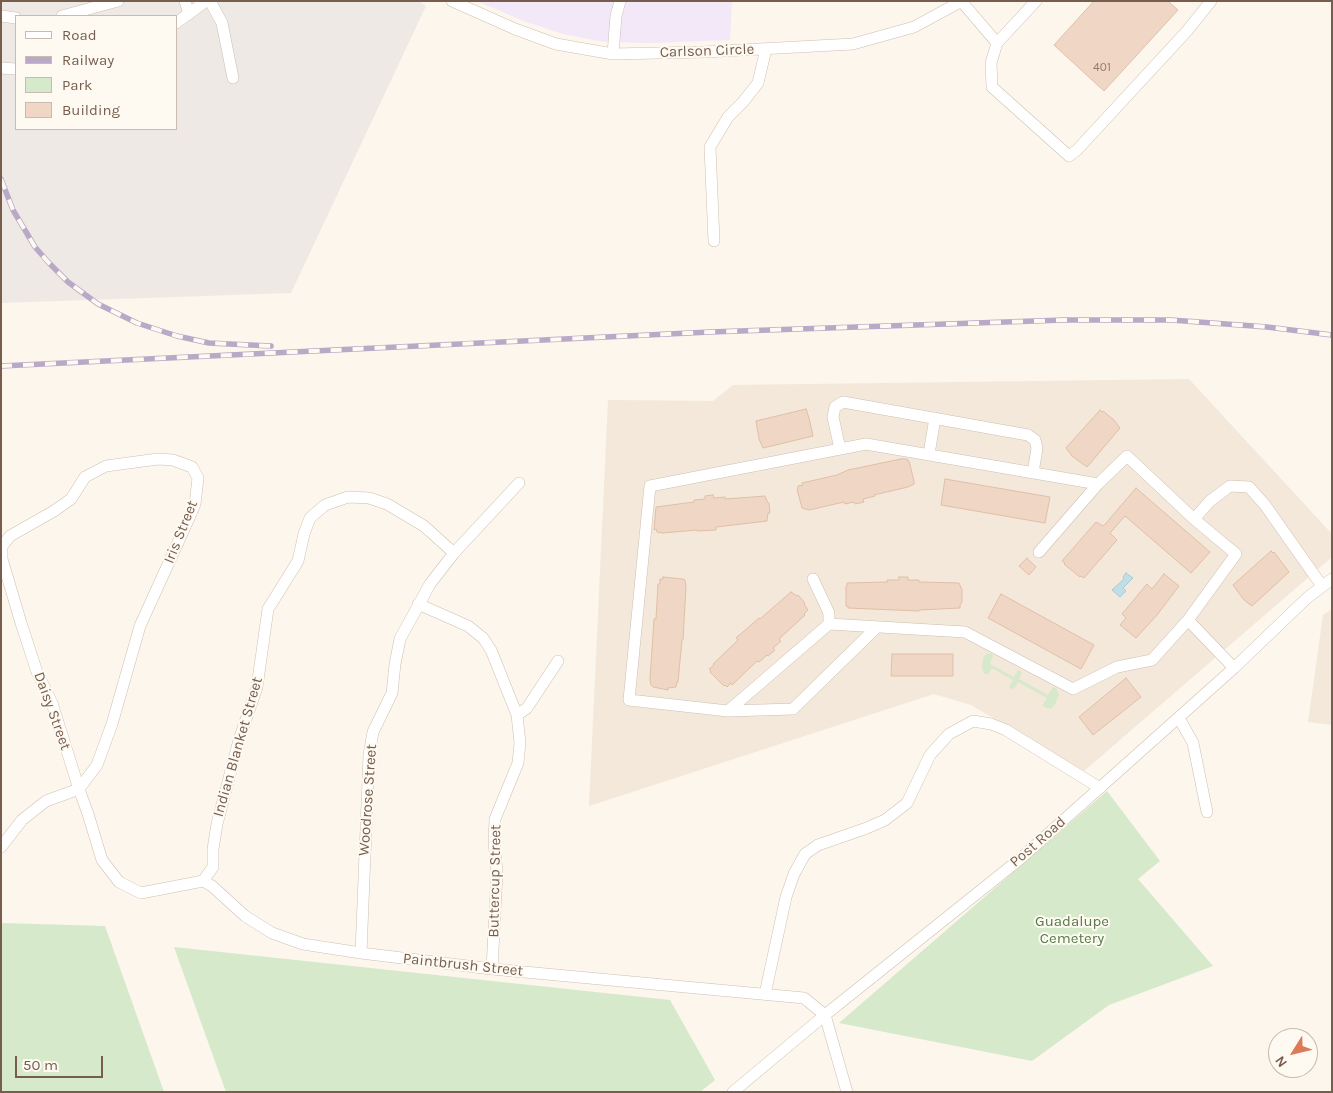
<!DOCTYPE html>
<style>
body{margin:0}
#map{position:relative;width:1333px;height:1093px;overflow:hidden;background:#fcf6ec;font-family:Karla,sans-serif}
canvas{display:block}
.frame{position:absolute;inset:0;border:2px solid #765e4f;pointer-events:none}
.legend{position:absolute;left:15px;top:15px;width:162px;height:115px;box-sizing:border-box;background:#fefaf2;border:1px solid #c8bcb1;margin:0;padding:6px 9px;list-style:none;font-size:15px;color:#765e4f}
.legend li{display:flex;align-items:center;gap:10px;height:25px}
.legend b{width:25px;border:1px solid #c8bcb1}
.north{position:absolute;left:1268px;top:1028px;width:50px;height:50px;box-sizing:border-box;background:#fefaf2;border:1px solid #c8bcb1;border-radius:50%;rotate:234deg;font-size:14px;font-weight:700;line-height:20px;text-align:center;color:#765e4f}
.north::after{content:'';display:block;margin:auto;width:18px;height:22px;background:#dd7b59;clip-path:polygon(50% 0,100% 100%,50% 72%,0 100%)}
.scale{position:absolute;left:15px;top:1056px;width:88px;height:22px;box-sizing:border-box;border:2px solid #765e4f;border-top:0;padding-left:6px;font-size:15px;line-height:18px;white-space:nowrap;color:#765e4f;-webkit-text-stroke:4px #fefaf2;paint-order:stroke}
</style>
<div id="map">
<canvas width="1333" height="1093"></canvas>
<div class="frame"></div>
<ul class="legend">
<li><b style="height:6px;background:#fff"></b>Road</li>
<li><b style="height:6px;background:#baa9c6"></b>Railway</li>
<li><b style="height:14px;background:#d6e9ca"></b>Park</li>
<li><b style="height:14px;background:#f0d7c5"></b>Building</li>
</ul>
<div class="north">N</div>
<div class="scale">50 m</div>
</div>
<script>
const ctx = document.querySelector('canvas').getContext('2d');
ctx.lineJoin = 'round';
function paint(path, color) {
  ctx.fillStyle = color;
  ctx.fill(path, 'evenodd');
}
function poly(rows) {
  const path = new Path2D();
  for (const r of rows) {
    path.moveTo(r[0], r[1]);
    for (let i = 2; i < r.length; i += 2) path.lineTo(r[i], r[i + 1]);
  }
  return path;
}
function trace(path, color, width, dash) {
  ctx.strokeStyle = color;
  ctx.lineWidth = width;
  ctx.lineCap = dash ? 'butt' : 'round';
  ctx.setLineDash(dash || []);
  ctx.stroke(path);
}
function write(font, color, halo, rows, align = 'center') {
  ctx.font = font + ' Karla,sans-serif';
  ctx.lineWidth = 4;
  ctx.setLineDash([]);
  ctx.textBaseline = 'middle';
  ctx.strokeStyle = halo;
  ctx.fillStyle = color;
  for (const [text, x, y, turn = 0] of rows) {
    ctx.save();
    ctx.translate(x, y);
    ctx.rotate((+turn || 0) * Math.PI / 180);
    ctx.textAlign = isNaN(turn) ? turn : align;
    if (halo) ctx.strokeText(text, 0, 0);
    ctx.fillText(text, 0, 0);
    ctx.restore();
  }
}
paint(poly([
 [1189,379,1332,534,1332,557,1084,771,971,705,934,694,589,806,608,400,713,401,733,385],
 [1332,609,1332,725,1308,722,1323,615]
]), '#f3e8da');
paint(poly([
 [1,1,419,1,426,6,291,293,1,303],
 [16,16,176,16,176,129,16,129]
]), '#eee9e4');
paint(poly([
 [477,1,732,1,730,40,650,43,605,42,563,34,521,20]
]), '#f3e8f8');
paint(poly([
 [991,653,993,656,990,664,1014,677,1018,670,1022,672,1019,679,1048,695,1053,687,1056,688,1059,695,1054,706,1050,709,1044,707,1043,705,1047,698,1018,682,1013,690,1009,687,1013,680,992,668,988,674,984,674,982,667,983,659,985,655],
 [1107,791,1160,861,1138,879,1213,966,1109,1005,1032,1061,839,1023],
 [1,923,105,926,164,1092,1,1092],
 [174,947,670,1000,715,1080,700,1092,226,1092]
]), '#d6e9ca');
const water = poly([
 [1126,573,1133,578,1123,588,1126,591,1120,597,1112,590,1124,579,1123,577,1126,573]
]);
paint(water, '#c0dee5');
trace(water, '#a7cdd6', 1);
const building = poly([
 [1094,1,1168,1,1178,10,1104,91,1054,45,1094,1],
 [806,409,809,418,813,436,763,448,759,439,756,421,806,409],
 [1100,410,1102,412,1103,411,1114,420,1120,428,1087,467,1072,456,1066,448,1100,410],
 [901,459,907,459,908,461,909,461,914,481,914,484,908,487,874,495,875,496,863,499,864,502,855,504,854,502,845,504,844,502,809,510,802,508,797,489,798,489,798,486,803,485,802,483,837,475,848,470,901,459],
 [945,479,1050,497,1045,523,941,505,945,479],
 [1136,488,1210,552,1191,573,1125,516,1110,533,1117,540,1084,578,1081,576,1080,577,1064,564,1065,563,1062,561,1096,522,1103,526,1107,522,1136,488],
 [713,495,714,498,725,497,725,499,765,496,768,503,769,503,770,513,768,513,767,521,716,527,716,530,697,531,697,530,662,533,657,532,656,529,654,530,656,507,694,502,694,500,705,499,705,496,713,495],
 [1271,551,1273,553,1274,552,1289,572,1252,606,1244,600,1233,585,1271,551],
 [1027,558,1036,567,1029,575,1019,566,1027,558],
 [1164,574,1179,586,1157,615,1136,638,1120,625,1126,618,1122,614,1147,584,1152,589,1164,574],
 [663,577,683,579,685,580,686,586,683,640,682,640,678,682,677,682,676,687,668,688,668,690,653,687,651,685,650,680,654,619,656,619,658,584,660,584,660,579,663,579,663,577],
 [899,577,908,577,908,580,919,580,919,582,959,583,962,590,962,602,960,605,960,608,919,610,919,611,848,608,848,606,846,606,846,586,847,586,847,583,888,582,887,580,899,580,899,577],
 [791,592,797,596,798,595,805,603,804,604,808,610,804,614,805,615,779,639,781,641,773,648,775,650,768,656,767,655,759,662,757,661,732,685,731,683,727,687,725,685,724,686,710,672,711,671,709,669,714,665,713,664,734,644,738,640,736,638,751,625,759,618,760,619,791,592],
 [1001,594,1094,645,1081,669,988,618,1001,594],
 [892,654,953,654,953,676,891,676,892,654],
 [1126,678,1141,697,1093,735,1079,717,1126,678]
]);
paint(building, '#f0d7c5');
trace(building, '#e1bfa6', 1);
const minor = poly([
 [185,1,189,14],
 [210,1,222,23,233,78],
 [452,1,515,29,556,44,613,54,704,52,853,44,914,27,962,1],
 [962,2,997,43,1036,1],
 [1,16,16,18],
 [62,16,118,1],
 [176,23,206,1],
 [997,43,991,63,992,87,1069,156,1077,150,1187,31,1211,1],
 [613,54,616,16,620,1],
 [1,68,16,69],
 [714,241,710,147,728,117,743,102,758,83,766,49],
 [840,449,833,417,835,407,843,402,1028,435,1035,440,1037,448,1033,473],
 [929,454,935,418],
 [1194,519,1210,501,1230,486,1249,487,1265,505,1322,586],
 [1039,552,1098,484],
 [813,579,829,613,829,624],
 [418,604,468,626,483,638,491,650,517,715,520,743,518,763,495,819,494,842,497,872,492,969],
 [1188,620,1152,660,1117,667,1073,689,965,632,829,624,728,711,629,700,650,486,866,444,1098,484,1127,456,1194,519,1236,554,1188,620,1234,668],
 [728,711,793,709,877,627],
 [517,715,527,708,558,661],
 [1179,718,1193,743,1207,812],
 [1,847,22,820,46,801,79,789,97,765,112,724,140,626,190,516,195,504,198,478,192,467,173,460,158,459,106,466,85,477,71,499,54,511,10,536,2,546,2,559,21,623,37,672,52,703,79,789,88,814,102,860,119,882,141,893,203,881,212,886,245,916,272,933,303,944,361,953,492,969,804,998,825,1015,847,1092],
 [203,881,213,867,213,849,217,824,239,740,257,687,268,609,298,561,304,534,310,518,325,505,348,497,369,498,387,504,424,526,454,553],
 [361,953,369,755,373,732,392,693,395,664,400,639,430,584,454,553,519,483],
 [765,994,786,897,794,874,805,854,818,845,867,828,885,820,907,803,930,755,949,734,973,721,991,724,1006,730,1100,788],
 [733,1092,825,1015,1020,859,1234,668,1307,598,1332,579]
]);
trace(minor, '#cebfb1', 12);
trace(minor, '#fff', 11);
const rail = poly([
 [1,179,13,210,35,247,49,263,68,282,98,304,137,323,177,336,209,343,271,346],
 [1,366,710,332,1064,320,1171,320,1267,327,1332,335]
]);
trace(rail, '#baa9c6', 5.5);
trace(rail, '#fefaf2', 4, [11]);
write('12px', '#947c6c', null, [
 ["401",1102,68]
]);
write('15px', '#765e4f', '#fefaf2', [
 ["Carlson Circle",707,51,-2],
 ["Iris Street",181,532,-68],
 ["Daisy Street",52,711,70],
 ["Indian Blanket Street",238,747,-74],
 ["Woodrose Street",368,800,-86],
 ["Post Road",1038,842,-41],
 ["Buttercup Street",495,881,-89],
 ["Paintbrush Street",463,965,6]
]);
write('15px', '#547b48', '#fefaf2', [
 ["Guadalupe",1072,922],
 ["Cemetery",1072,939]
]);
</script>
